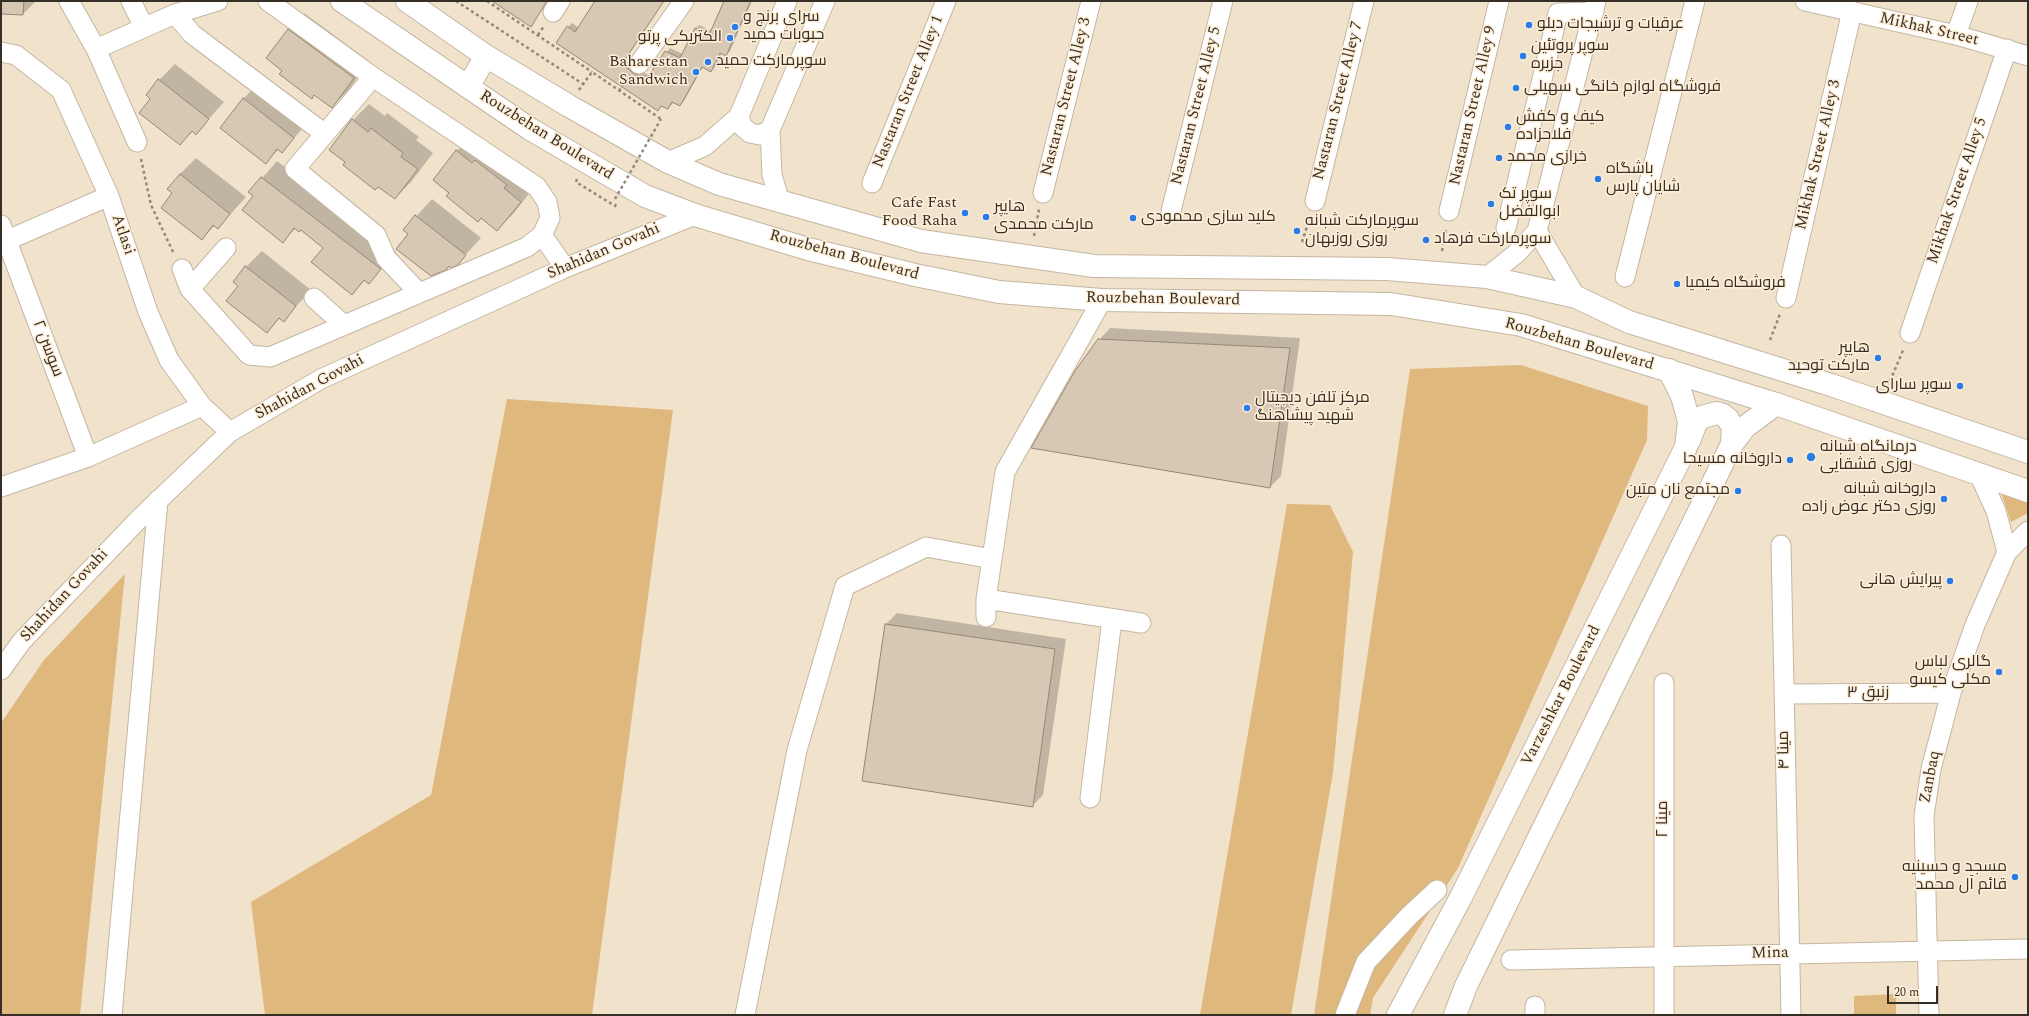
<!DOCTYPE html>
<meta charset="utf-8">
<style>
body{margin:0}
#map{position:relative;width:2029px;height:1016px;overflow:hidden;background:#f1e2cc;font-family:Spectral,serif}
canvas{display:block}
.frame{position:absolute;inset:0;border:2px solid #352f26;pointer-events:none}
.scale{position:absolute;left:1887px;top:986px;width:51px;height:18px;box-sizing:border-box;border:2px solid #352f26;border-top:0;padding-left:5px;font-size:12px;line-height:14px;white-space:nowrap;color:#352f26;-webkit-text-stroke:3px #ffefd9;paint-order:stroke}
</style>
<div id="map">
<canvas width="2029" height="1016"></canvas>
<div class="frame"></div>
<div class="scale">20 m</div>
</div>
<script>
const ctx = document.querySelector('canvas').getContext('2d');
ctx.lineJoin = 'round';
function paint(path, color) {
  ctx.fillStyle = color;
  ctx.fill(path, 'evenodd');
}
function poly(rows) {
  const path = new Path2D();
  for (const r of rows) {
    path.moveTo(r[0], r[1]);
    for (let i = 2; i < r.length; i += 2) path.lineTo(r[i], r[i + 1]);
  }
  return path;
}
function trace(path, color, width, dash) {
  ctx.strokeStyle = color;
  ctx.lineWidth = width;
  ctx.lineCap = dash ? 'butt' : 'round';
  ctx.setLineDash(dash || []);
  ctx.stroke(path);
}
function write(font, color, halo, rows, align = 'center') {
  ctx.font = font + ' Spectral,Cairo,serif';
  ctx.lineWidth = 3;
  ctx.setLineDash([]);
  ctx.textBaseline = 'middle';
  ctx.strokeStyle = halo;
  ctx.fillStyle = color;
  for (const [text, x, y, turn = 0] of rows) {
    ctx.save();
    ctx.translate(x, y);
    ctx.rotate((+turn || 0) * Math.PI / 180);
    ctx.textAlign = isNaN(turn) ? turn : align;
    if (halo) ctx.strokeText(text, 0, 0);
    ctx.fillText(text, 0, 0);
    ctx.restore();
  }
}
paint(poly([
 [1521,365,1648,406,1647,440,1458,868,1373,998,1370,1015,1314,1015,1410,369],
 [507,399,673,410,592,1015,265,1015,251,902,431,795],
 [2000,489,2028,497,2028,513,2011,522],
 [1287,504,1330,505,1353,552,1333,773,1291,1015,1200,1015],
 [125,574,80,1015,1,1015,1,723,44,660],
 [1896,994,1896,1015,1854,1015,1854,996]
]), '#dfb87e');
paint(poly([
 [1,1,36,1,23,14,1,13],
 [596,1,664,1,625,60,637,69,650,76,670,48,683,54,695,29,699,25,712,31,726,1,752,1,730,51,726,55,722,53,715,67,711,71,703,67,684,101,680,105,674,102,668,108,568,27,572,23,579,28],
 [304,13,369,61,348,91,331,107,315,94,312,97,283,70,288,29],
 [175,64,224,102,196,133,193,131,180,144,152,98,159,80],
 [260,82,309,121,282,152,279,149,266,162,221,128,244,98],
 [369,104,385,116,387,113,419,137,416,140,433,153,411,182,395,198,347,162,353,120],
 [473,135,488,147,491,144,522,169,536,185,513,214,497,230,450,193,457,151],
 [196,158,246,197,218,228,215,225,202,239,173,193,180,174],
 [277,161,396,252,369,283,365,280,352,294,324,248,301,228,296,228,283,241,255,196,250,192],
 [432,199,481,238,457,264,404,230],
 [262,251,311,290,283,321,280,318,267,331,239,286,246,267],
 [1110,328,1300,338,1281,476,1270,487,1099,340],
 [897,613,1066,639,1043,795,1032,806,886,624]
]), '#0003');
const building = poly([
 [1,1,24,1,23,15,1,14,1,1],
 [492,1,547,1,531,27,492,1],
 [595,1,664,1,622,64,633,73,646,80,665,51,680,58,695,28,709,35,724,1,751,1,726,56,720,53,711,72,702,67,680,106,672,102,668,109,661,106,658,111,556,43,567,26,575,32,595,1],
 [288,29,354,78,332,108,314,95,312,99,279,74,282,71,266,58,288,29],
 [158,79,209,119,196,135,192,131,180,145,139,113,150,99,146,95,158,79],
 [243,98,294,138,282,153,277,149,266,164,220,128,243,98],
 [352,119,368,132,371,128,403,153,401,157,418,169,395,199,378,187,375,190,343,165,345,162,329,150,352,119],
 [456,150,472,163,475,160,507,185,504,188,521,202,497,231,481,218,478,222,446,196,449,193,433,180,456,150],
 [180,174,230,214,218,229,213,225,202,240,161,208,172,193,167,189,180,174],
 [261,177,381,269,369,284,364,280,352,295,311,262,323,248,301,230,299,232,294,228,283,243,242,210,253,196,248,192,261,177],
 [415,215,466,255,458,265,451,268,449,266,446,270,431,276,396,249,408,234,403,230,415,215],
 [245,266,296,306,284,322,279,318,267,333,226,301,238,286,233,282,245,266],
 [1098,339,1290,348,1270,488,1031,448,1075,371,1098,339],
 [885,624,1055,649,1033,807,862,781,885,624]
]);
paint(building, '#d6c8b2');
trace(building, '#958773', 1);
const minor = poly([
 [69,1,96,49,175,14,218,1],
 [131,1,144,27],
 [1805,1,1956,35,2028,56],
 [553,12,560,1],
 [175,14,192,34,325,134],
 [1956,35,1968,1],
 [96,49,137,142],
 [1,52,16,55,61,90,109,196,148,312,169,360,202,406,230,432],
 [639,64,684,1],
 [373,77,295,169,376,235,386,258,419,293],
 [739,116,742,126,750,133,760,135,770,130],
 [668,162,705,146,739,116,787,1],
 [872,183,946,1],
 [1043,193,1091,1],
 [1315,201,1364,1],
 [780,202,772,175,770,130,825,1],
 [1171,211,1223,1],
 [1449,211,1499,1],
 [1,225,88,457],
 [1506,228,1558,13,1594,12],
 [1537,231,1576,297],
 [542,235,565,268],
 [1,243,109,196],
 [182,269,190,289,249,355,270,357,527,247,542,235,550,218,547,202,537,187,373,77,268,1],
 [1487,277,1517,253,1537,231,1596,1],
 [1625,277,1695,1],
 [190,289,226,248],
 [314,298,344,325],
 [1786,298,1852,11],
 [1910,333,2007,49],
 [1979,474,1996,511,2007,552],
 [1,487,88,457,202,406],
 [1781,545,1791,1015],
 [986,599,1141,623],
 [986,617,986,599,1005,472,1102,300],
 [1,670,22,641,141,517,230,432,321,379,565,268,695,215],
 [1664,683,1664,1015],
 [1784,694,1951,693],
 [1090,798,1112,619],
 [1511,960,2028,949],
 [112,1015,158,500],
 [745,1015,797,750,845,586,926,547,992,559],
 [1345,1015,1366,962,1409,916,1437,890],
 [1535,1015,1535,1006],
 [1929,1015,1924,816,1931,769,1951,693,1975,625,2007,552,2028,531]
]);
const major = poly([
 [342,1,530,129,645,196,695,215,808,249,915,275,999,292,1102,300,1391,304,1521,325,1776,404,2028,491],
 [407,1,486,56,569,106,668,162,719,184,921,241,1094,266,1387,269,1487,277,1576,297,1629,322,1831,385,2028,452],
 [468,87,486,56],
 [1689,441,1696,423,1702,417,1717,413,1723,415,1728,419,1733,428,1732,444],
 [1398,1015,1461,897,1686,447,1689,422,1682,396,1669,370],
 [1455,1015,1466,986,1732,444,1745,427,1776,404]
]);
trace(minor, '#c5b6a1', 21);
trace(major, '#c5b6a1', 24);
trace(poly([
 [456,1,583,84],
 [487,1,592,72],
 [538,35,544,26],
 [579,90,592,72,661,119],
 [619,91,628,77],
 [141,159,151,205,174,254],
 [577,179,576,182,615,206,618,202],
 [1034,236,1039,209],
 [1302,242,1310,217],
 [1442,251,1446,228],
 [1770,340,1780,314],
 [1890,381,1904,348]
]), '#938879', 2.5, [3, 3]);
trace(minor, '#fff', 19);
trace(major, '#fff', 22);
trace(poly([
 [615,199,661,119]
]), '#938879', 2.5, [3, 3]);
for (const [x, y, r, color] of [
 [1529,25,4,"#297ce7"],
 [735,27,4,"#297ce7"],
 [730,38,4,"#297ce7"],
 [1523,56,4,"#297ce7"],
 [708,62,4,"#297ce7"],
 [696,72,4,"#297ce7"],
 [1516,88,4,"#297ce7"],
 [1508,127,4,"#297ce7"],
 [1499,158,4,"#297ce7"],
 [1598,179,4,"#297ce7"],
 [1491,204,4,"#297ce7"],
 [965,213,4,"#297ce7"],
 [986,217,4,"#297ce7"],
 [1133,218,4,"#297ce7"],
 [1297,231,4,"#297ce7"],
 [1426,240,4,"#297ce7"],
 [1677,284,4,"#297ce7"],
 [1878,358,4,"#297ce7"],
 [1960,386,4,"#297ce7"],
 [1247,408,4,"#297ce7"],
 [1811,457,5,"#297ce7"],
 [1790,460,4,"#297ce7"],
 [1738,491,4,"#297ce7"],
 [1944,499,4,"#297ce7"],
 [1950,581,4,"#297ce7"],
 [1999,672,4,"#297ce7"],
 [2015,877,4,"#297ce7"]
]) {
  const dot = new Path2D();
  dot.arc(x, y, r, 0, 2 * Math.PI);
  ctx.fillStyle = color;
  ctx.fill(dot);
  trace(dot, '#ffefd9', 1.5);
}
write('16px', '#352f26', '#ffefd9', [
 ["سرای برنج و",743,18],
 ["حبوبات حمید",743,36],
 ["عرقیات و ترشیجات دیلو",1537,25],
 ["الکتریکی پرتو",722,38,"right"],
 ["سوپر پروتئین",1531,47],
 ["جزیره",1531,65],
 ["سوپرمارکت حمید",716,62],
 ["Baharestan",688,63,"right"],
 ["Sandwich",688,81,"right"],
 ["فروشگاه لوازم خانگی سهیلی",1524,88],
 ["کیف و کفش",1516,118],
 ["فلاحزاده",1516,136],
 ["خرازی محمد",1507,158],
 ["باشگاه",1606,170],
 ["شایان پارس",1606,188],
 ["سوپر تک",1499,195],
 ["ابوالفضل",1499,213],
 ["Cafe Fast",957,204,"right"],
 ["Food Raha",957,222,"right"],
 ["هایپر",994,208],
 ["مارکت محمدی",994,226],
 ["کلید سازی محمودی",1141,218],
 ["سوپرمارکت شبانه",1305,222],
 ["روزی روزبهان",1305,240],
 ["سوپرمارکت فرهاد",1434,240],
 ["فروشگاه کیمیا",1685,284],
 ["هایپر",1870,349,"right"],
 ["مارکت توحید",1870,367,"right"],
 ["سوپر سارای",1952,386,"right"],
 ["مرکز تلفن دیجیتال",1255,399],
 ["شهید پیشاهنگ",1255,417],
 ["درمانگاه شبانه",1820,448],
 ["روزی قشقایی",1820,466],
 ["داروخانه مسیحا",1782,460,"right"],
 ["داروخانه شبانه",1936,490,"right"],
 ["روزی دکتر عوض زاده",1936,508,"right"],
 ["مجتمع نان متین",1730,491,"right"],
 ["پیرایش هانی",1942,581,"right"],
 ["گالری لباس",1991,663,"right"],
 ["مکلی کیسو",1991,681,"right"],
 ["مسجد و حسینیه",2007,868,"right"],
 ["قائم آل محمد",2007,886,"right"]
], 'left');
write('16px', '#352f26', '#ffefd9', [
 ["Mikhak Street",1929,30,13],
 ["Nastaran Street Alley 1",909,92,-68],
 ["Nastaran Street Alley 3",1067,97,-76],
 ["Nastaran Street Alley 7",1339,101,-76],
 ["Nastaran Street Alley 5",1197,106,-76],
 ["Nastaran Street Alley 9",1474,106,-77],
 ["Rouzbehan Boulevard",546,136,32],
 ["Mikhak Street Alley 3",1819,155,-77],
 ["Mikhak Street Alley 5",1958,191,-71],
 ["Atlasi",122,235,71],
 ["Shahidan Govahi",604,252,-23],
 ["Rouzbehan Boulevard",844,256,15],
 ["Rouzbehan Boulevard",1163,300,1],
 ["Rouzbehan Boulevard",1579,345,16],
 ["سوسن ۲",47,349,69],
 ["Shahidan Govahi",310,388,-28],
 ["Shahidan Govahi",65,596,-47],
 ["زنبق ۳",1868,694],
 ["Varzeshkar Boulevard",1562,696,-63],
 ["مینا ۴",1785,750,-91],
 ["Zanbaq",1931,777,-79],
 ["مینا ۲",1664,819,-90],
 ["Mina",1770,954,-1]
]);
</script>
